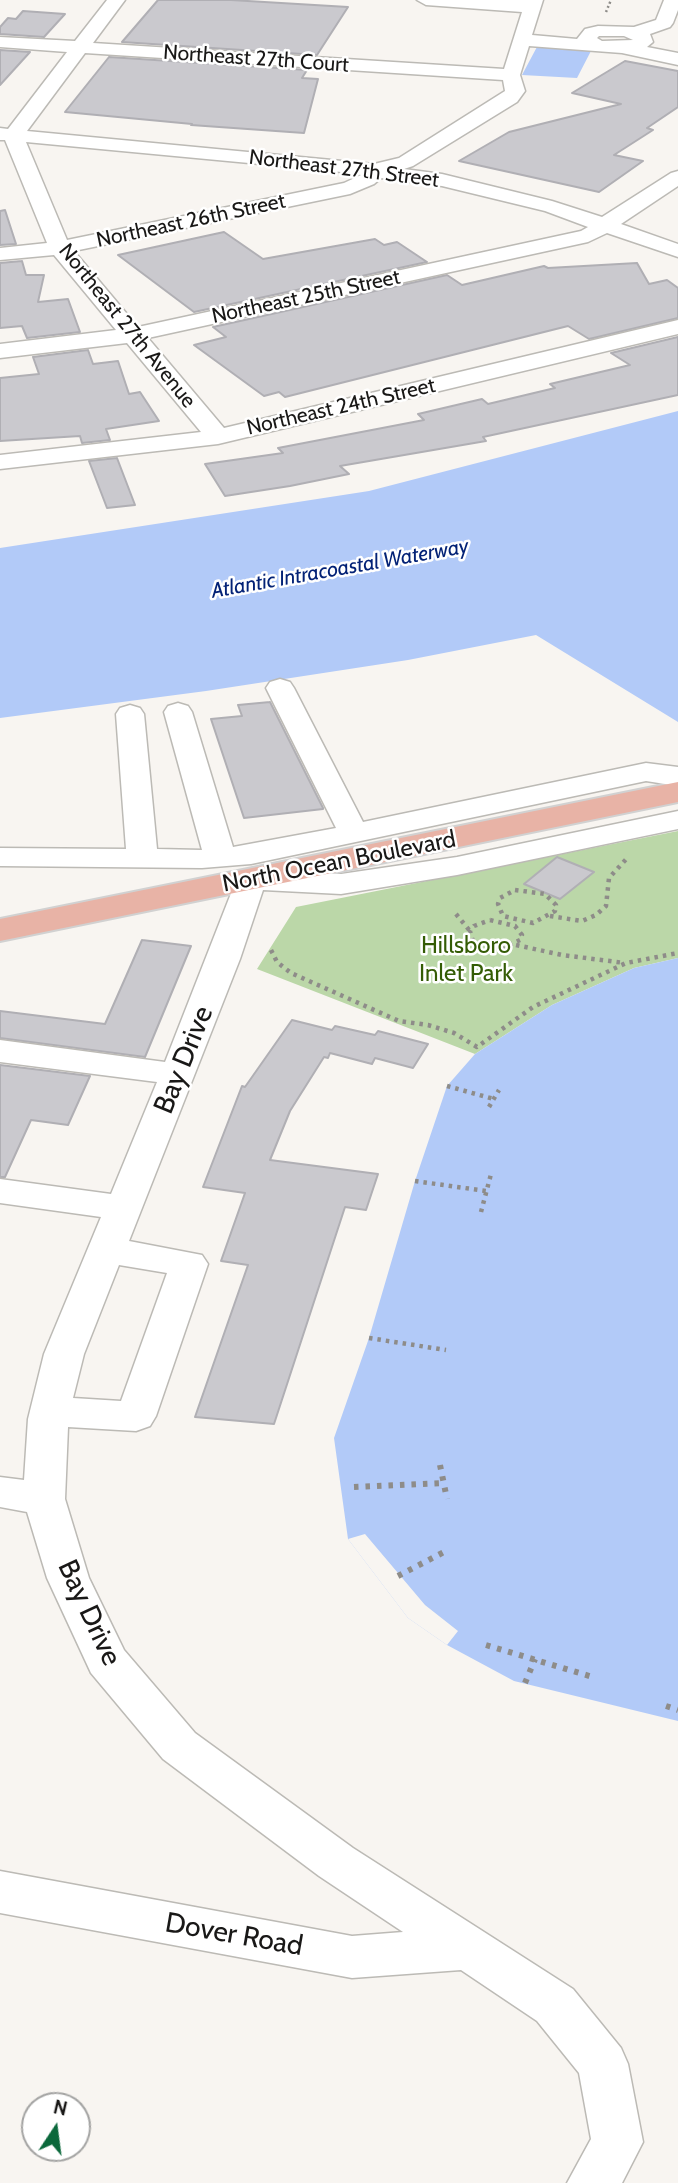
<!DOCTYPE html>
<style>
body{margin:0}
#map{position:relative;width:678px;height:2183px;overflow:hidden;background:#f8f5f1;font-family:Cabin,sans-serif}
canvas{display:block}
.north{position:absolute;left:21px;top:2092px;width:70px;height:70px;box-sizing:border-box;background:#fff;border:2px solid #a3a3a2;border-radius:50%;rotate:13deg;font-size:19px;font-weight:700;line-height:28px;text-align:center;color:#191817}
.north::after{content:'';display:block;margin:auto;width:24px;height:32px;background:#0b683b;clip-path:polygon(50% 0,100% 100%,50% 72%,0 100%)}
</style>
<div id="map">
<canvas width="678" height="2183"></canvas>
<div class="north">N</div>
</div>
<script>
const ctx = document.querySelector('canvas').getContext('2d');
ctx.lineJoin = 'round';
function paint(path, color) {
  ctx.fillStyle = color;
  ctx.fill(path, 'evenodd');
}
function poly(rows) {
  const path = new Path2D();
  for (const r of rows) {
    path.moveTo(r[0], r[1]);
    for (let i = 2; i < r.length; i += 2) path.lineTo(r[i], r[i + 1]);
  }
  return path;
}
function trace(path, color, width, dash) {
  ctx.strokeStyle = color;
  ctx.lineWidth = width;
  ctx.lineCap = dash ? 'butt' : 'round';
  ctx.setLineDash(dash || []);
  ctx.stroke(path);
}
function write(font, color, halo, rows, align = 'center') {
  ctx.font = font + ' Cabin,sans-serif';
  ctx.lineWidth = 5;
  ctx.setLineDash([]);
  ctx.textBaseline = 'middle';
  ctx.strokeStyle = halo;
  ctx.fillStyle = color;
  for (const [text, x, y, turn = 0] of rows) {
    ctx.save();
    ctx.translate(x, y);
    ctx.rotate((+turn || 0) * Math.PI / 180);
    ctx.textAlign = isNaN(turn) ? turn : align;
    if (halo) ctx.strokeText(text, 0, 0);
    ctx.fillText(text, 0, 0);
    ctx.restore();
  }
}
paint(poly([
 [678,831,678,958,634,968,552,1005,475,1054,257,969,296,907]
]), '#bbd7a8');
paint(poly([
 [538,45,592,49,577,78,522,75],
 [678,411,678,722,536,635,408,660,206,691,0,718,0,548,369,491],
 [678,958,678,1721,514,1681,447,1645,408,1618,348,1539,334,1438,369,1338,415,1181,447,1086,475,1054,552,1005,634,968]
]), '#b2caf8');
paint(poly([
 [365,1534,425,1605,458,1631,447,1645,408,1618,348,1539]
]), '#f8f5f1');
const building = poly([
 [158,0,231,0,348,7,317,55,122,42,158,0],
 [23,11,65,14,44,37,0,34,0,27,8,18,16,19,23,11],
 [0,50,30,52,0,85,0,50],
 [109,57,307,70,302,78,318,79,304,133,191,125,192,124,65,112,109,57],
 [625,61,678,71,678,107,647,128,653,130,614,155,643,161,599,192,459,161,509,132,621,104,572,93,625,61],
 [5,210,16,244,0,245,0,211,5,210],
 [224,232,263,259,375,239,384,245,397,242,427,262,194,312,118,255,224,232],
 [22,261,26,275,44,275,38,302,68,299,80,332,27,338,22,326,0,328,0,263,22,261],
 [637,263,649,284,667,280,678,288,678,318,589,339,568,326,285,397,279,392,264,396,194,345,226,337,213,327,447,275,462,285,544,266,548,268,637,263],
 [678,337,678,395,483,437,486,441,340,466,349,474,290,486,225,496,205,464,283,453,278,448,424,420,418,414,482,399,488,404,555,388,550,384,630,365,611,353,678,337],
 [88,350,93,364,118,361,129,394,140,392,159,421,106,429,110,440,82,443,80,436,0,441,0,378,39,374,33,357,88,350],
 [117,458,135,505,107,508,89,461,117,458],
 [270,702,323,808,323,809,244,818,211,719,242,716,238,705,270,702],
 [557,857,594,872,560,899,524,884,557,857],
 [142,940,191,946,145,1057,0,1038,0,1011,105,1024,142,940],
 [292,1020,332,1030,335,1026,375,1035,378,1031,428,1044,413,1068,375,1058,372,1064,330,1053,328,1058,324,1057,290,1111,270,1160,378,1174,366,1210,345,1207,274,1424,195,1417,248,1265,221,1261,245,1193,203,1187,242,1086,245,1087,292,1020],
 [0,1065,90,1076,68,1125,31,1120,5,1177,0,1177,0,1065]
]);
paint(building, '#cac9ce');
trace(building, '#b0afb4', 2);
const minor = poly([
 [107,0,125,0,93,43,504,69,522,12,426,5,417,0,543,0,532,35,577,39,585,29,598,26,634,27,656,20,664,0,678,0,678,10,673,23,670,27,650,34,653,42,647,47,678,53,678,65,622,53,529,46,520,75,525,91,517,102,413,166,404,169,442,174,552,201,602,217,671,173,678,171,678,186,621,224,678,244,678,257,607,233,588,242,148,338,224,428,678,320,678,334,218,444,0,469,0,455,201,432,127,343,0,358,0,344,116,330,54,255,0,260,0,248,47,243,5,140,0,140,0,128,8,129,67,52,0,47,0,37,75,41,107,0],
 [599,36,624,36,633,40,602,41,597,38,599,36],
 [85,53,503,80,505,91,399,158,374,164,27,131,85,53],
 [26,142,334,171,361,175,344,183,67,240,26,142],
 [381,178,442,186,545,211,588,227,581,231,138,327,74,251,350,194,374,184,381,178],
 [280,679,290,682,294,688,363,822,646,763,678,767,678,786,646,781,251,864,202,868,0,866,0,848,126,849,116,714,120,708,130,705,140,708,144,714,157,849,202,850,164,712,168,706,178,703,188,706,192,712,233,847,336,828,266,688,270,682,280,679],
 [678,811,678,829,457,875,341,894,263,890,240,959,129,1241,202,1255,208,1264,156,1416,150,1426,136,1431,68,1427,65,1499,89,1578,124,1650,195,1733,353,1848,573,1989,621,2048,628,2064,643,2142,622,2183,567,2183,591,2139,579,2073,537,2021,461,1970,352,1978,0,1913,0,1871,352,1936,403,1932,319,1876,163,1759,91,1673,47,1578,27,1512,0,1507,0,1477,24,1480,28,1419,44,1354,101,1217,0,1203,0,1179,111,1194,157,1082,0,1062,0,1040,165,1062,239,873,250,871,341,874,457,857,678,811],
 [119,1265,167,1273,121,1401,73,1398,84,1354,119,1265]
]);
const major = poly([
 [678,782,678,802,0,941,0,919,678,782]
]);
trace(minor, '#bcbab5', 3);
trace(major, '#d1d1d1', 4);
trace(poly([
 [606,12,611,0]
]), '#8e8c89', 2.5, [2, 2.5]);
trace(poly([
 [515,890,545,894,556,905,555,911,533,923,503,916,498,904,500,898,515,890],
 [456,914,470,931],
 [550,916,582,921,596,915,606,906,609,878,629,856],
 [490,920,515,926,522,935,520,940,499,950,473,942,470,931,474,926,490,920],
 [516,945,562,955,625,963],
 [271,950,277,962,291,973,399,1021,428,1025,454,1033,477,1047,533,1007,626,963,678,953],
 [447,1086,494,1099],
 [489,1107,499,1090],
 [415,1181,486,1191],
 [481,1212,491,1174],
 [369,1338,446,1350]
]), '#8e8c89', 4.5, [3.5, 5]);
trace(poly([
 [440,1465,447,1499],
 [354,1487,444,1483],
 [398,1576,444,1552],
 [486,1645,596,1678],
 [525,1683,535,1659],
 [666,1706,678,1710]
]), '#8e8c89', 6, [4.5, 7]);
paint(minor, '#fff');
paint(major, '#e8b3a6');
write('21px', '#191817', '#fff', [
 ["Northeast 27th Court",256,59,4],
 ["Northeast 27th Street",344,169,7],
 ["Northeast 26th Street",191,221,-12],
 ["Northeast 25th Street",306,297,-12],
 ["Northeast 27th Avenue",127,326,51],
 ["Northeast 24th Street",341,407,-13]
]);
write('italic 21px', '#032276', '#fff', [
 ["Atlantic Intracoastal Waterway",340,569,-10]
]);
write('24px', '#191817', '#fff', [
 ["North Ocean Boulevard",339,862,-11]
]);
write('24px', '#345c05', '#fff', [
 ["Hillsboro",466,946],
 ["Inlet Park",466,974]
]);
write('28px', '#191817', '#fff', [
 ["Bay Drive",184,1060,-68],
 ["Bay Drive",89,1613,65],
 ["Dover Road",234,1935,10]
]);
</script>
